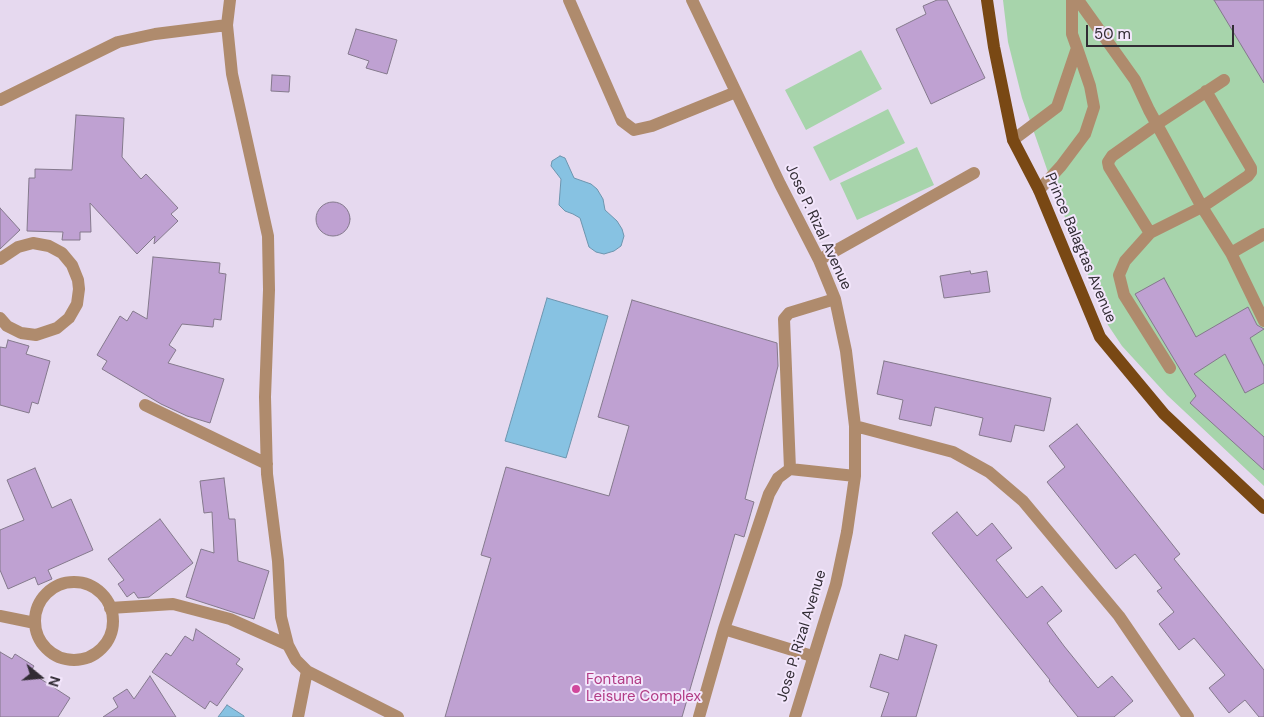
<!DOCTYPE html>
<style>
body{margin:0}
#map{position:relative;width:1264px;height:717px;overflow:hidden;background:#e6d9ef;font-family:"DM Sans",sans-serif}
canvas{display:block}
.north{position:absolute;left:15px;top:652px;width:50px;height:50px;-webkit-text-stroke:4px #f3e6fc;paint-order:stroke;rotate:107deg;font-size:14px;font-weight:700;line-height:20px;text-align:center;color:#312c34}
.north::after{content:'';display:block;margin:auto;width:18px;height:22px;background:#312c34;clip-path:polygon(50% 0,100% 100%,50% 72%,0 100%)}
.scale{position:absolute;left:1086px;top:25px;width:148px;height:22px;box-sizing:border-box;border:2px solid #312c34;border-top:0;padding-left:6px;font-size:15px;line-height:18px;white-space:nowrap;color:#312c34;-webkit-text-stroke:4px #f3e6fc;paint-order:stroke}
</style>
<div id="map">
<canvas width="1264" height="717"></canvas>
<div class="north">N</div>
<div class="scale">50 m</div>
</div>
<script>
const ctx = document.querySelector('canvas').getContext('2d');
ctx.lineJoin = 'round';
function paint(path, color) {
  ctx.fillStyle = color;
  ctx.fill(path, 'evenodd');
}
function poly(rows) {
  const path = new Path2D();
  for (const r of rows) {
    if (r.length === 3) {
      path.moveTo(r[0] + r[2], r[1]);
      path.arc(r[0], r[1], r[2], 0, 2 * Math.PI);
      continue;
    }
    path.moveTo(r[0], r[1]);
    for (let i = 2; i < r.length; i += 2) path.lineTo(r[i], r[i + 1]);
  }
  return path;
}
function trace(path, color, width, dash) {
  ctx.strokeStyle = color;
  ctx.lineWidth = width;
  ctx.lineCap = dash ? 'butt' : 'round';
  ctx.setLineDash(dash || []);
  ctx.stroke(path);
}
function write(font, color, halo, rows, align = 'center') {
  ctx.font = font + ' "DM Sans",sans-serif';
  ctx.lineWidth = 4;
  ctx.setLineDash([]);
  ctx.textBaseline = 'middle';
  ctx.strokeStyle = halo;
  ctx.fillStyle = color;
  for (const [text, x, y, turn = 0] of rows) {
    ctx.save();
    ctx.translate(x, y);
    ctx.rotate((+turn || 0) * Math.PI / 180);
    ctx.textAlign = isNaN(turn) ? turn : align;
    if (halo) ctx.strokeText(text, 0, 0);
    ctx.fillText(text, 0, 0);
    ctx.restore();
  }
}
paint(poly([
 [1003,0,1264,0,1264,486,1167,395,1122,346,1108,325,1056,195,1022,98,1008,42],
 [861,50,882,89,806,130,785,90],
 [888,109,905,143,830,181,813,147],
 [917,147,934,185,857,220,840,183]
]), '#a7d4ab');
const water = poly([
 [560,156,565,158,574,178,591,184,597,189,603,199,605,210,617,221,622,229,624,236,621,246,614,251,604,254,596,252,589,247,580,218,573,214,565,211,559,205,561,179,551,166,552,161,560,156],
 [547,298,608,316,566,458,505,441,547,298],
 [227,705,244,716,244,717,218,717,227,705]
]);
paint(water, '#87c2e2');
trace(water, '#6d95ae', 1);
const building = poly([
 [937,0,947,0,985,78,931,104,896,29,926,14,923,6,937,0],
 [1214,0,1264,0,1264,83,1214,0],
 [356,29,397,40,387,74,366,68,369,61,348,54,356,29],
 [272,75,290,76,289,92,271,91,272,75],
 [76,115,124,118,122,157,141,179,146,174,178,208,171,214,178,221,154,244,155,236,137,254,90,203,91,232,80,232,80,240,62,240,63,232,27,231,29,178,35,178,35,169,72,170,76,115],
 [333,219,17],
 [0,208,20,230,0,249,0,208],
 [153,257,220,263,219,273,226,274,221,320,214,319,213,327,182,324,169,345,176,350,168,363,224,379,210,423,187,416,161,404,102,369,107,361,97,355,120,316,127,321,133,311,147,319,153,257],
 [970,271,971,274,987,271,990,292,944,298,940,276,970,271],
 [1164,278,1196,337,1248,307,1257,325,1264,329,1250,338,1264,366,1264,383,1245,393,1225,354,1194,374,1264,437,1264,470,1190,403,1196,396,1135,294,1164,278],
 [632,300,777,343,778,366,745,499,754,502,744,537,735,534,682,717,445,717,491,558,481,555,506,467,609,496,629,426,598,417,632,300],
 [8,340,29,346,26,354,50,361,38,404,32,402,29,413,0,405,0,347,6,348,8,340],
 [884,361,1051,398,1044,431,1015,425,1011,442,979,435,983,418,935,407,931,426,899,419,903,400,877,394,884,361],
 [1077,424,1180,554,1174,559,1264,670,1264,717,1259,717,1245,700,1229,713,1209,688,1225,675,1194,638,1179,650,1159,624,1174,612,1157,591,1162,588,1135,554,1116,569,1047,482,1065,467,1049,446,1077,424],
 [35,468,52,508,71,499,93,550,48,570,52,579,38,585,35,577,8,589,0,570,0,530,24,520,7,480,35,468],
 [224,478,229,519,235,519,238,561,269,571,254,619,186,597,201,549,214,553,212,512,204,513,200,481,224,478],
 [957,512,977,536,992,523,1012,548,996,560,1027,598,1042,586,1062,611,1047,623,1064,646,1098,688,1112,676,1133,701,1114,717,1078,717,1049,681,1050,680,932,533,957,512],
 [160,519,193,563,149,597,138,598,134,592,127,597,118,584,124,580,108,559,160,519],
 [196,629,240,659,236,664,243,669,217,706,210,701,205,709,152,672,166,653,171,656,185,636,193,641,196,629],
 [905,635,937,645,916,717,881,717,889,693,870,687,880,654,898,660,905,635],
 [0,652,12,659,15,654,34,666,30,672,70,698,58,717,0,717,0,652],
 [150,676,176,717,103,717,118,707,113,698,127,689,134,699,150,676]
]);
paint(building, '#bfa1d2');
trace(building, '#84798c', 1);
trace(poly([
 [230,0,227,25,232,74,268,236,269,290,265,397,267,474,278,561,281,617,288,645,296,660,307,671,398,717],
 [569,0,622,121,634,130,652,126,736,92],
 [692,0,780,184,819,260,835,299,846,351,855,426,855,476,847,532,836,584,795,717],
 [1078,0,1135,80,1149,110,1202,207,1231,253,1264,321],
 [0,100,118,42,155,34,227,25],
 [1013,140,1057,107,1077,48,1072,34,1072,0],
 [1039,190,1061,166,1085,134,1094,107,1090,86,1077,48],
 [1150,233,1109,167,1108,162,1112,156,1157,124,1224,80],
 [1231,253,1264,234],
 [0,259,18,247,33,243,49,246,62,253,72,265,78,280,79,289,77,304,69,318,57,328,36,335,21,333,7,326,0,318],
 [819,260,974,173],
 [1170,368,1124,295,1119,275,1125,261,1150,233,1202,207,1248,176,1251,172,1251,168,1206,91],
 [145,405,267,464],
 [855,426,953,452,989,472,1023,501,1119,616,1188,717],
 [790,469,784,319,789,313,835,299],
 [74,621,39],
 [110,608,173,604,230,619,288,645],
 [0,616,35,623],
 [724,629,812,656],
 [298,717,307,671],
 [699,717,724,629,769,494,778,478,790,469,855,476]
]), '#af8b6d', 12);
trace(poly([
 [987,0,994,47,1013,140,1039,190,1100,337,1164,414,1264,508]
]), '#794814', 12);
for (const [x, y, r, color] of [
 [576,689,5,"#d1479c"]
]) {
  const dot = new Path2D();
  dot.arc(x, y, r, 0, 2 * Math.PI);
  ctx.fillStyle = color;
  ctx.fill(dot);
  trace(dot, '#f3e6fc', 2);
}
write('15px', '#312c34', '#f3e6fc', [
 ["Jose P. Rizal Avenue",818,227,65],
 ["Prince Balagtas Avenue",1080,248,67],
 ["Jose P. Rizal Avenue",802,636,-73]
]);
write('15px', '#b23c85', '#f3e6fc', [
 ["Fontana",586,680],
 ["Leisure Complex",586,697]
], 'left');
</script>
